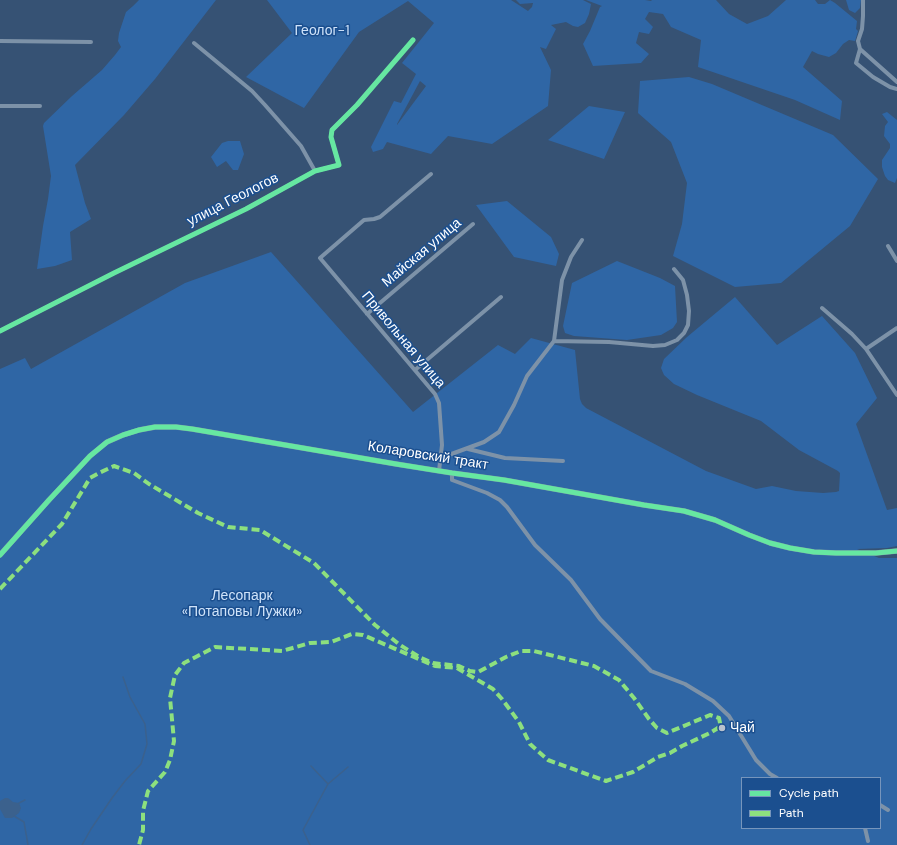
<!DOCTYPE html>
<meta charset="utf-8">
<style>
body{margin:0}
#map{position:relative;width:897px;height:845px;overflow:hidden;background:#365274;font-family:"DM Sans",sans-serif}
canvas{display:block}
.legend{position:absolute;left:741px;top:777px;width:140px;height:52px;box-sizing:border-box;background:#1b4f8f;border:1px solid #7695bc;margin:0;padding:5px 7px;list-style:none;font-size:12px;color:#fff}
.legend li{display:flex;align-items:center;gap:8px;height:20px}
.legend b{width:20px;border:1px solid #7695bc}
</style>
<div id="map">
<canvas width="897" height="845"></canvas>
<ul class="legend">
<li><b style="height:5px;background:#66e7a1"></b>Cycle path</li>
<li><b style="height:5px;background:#8de07e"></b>Path</li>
</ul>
</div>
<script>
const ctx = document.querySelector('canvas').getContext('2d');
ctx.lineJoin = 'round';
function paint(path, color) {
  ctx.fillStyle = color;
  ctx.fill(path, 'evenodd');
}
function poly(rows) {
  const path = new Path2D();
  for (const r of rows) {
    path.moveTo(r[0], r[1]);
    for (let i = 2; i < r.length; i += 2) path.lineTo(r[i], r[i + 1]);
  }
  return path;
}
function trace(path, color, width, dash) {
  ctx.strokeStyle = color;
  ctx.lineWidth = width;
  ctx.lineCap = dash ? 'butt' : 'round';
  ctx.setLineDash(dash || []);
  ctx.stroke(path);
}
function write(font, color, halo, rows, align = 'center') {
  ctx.font = font + ' "DM Sans",sans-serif';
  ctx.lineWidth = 3;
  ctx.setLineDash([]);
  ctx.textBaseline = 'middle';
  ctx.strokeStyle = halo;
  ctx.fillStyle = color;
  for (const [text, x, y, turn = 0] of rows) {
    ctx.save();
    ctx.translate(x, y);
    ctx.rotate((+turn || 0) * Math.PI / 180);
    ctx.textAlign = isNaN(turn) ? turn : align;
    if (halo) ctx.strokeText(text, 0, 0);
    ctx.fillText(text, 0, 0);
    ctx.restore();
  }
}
paint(poly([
 [139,0,216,0,155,79,124,115,75,165,85,203,91,219,70,232,72,260,55,266,37,269,43,226,48,199,51,176,43,126,44,123,72,96,102,70,115,55,121,47,118,41,119,33,126,12,133,6],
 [267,0,511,0,528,11,532,7,533,3,520,4,516,0,583,0,591,4,589,14,585,23,578,27,573,26,566,22,551,25,556,29,546,49,540,47,551,70,548,106,492,144,448,136,431,154,387,142,383,149,373,152,371,147,394,101,401,103,416,74,402,63,434,23,408,1,359,32,304,108,246,77,292,33],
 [420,81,426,86,397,125,397,124],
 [586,0,645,0,651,1,652,0,716,0,729,14,747,24,768,16,786,0,815,0,818,4,825,4,830,0,835,3,857,21,856,29,858,31,856,38,855,41,849,40,843,44,836,53,829,57,818,54,812,51,803,67,842,101,840,120,795,100,698,67,701,40,671,27,663,14,649,12,645,19,653,27,649,34,639,32,636,43,649,54,641,63,593,66,583,44,590,31,600,7,602,6],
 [846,0,861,0,860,8,855,13,849,10],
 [689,77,712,84,833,135,878,179,850,226,781,283,735,287,673,256,682,224,687,183,671,142,638,113,640,81],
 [589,106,625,112,604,159,548,140],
 [887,112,897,120,897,178,895,183,888,180,885,176,882,167,882,160,890,148,890,144,884,136,885,126,888,122,882,114],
 [228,141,240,141,244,154,238,170,233,170,226,161,217,167,211,157,222,143],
 [507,201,551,237,559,254,556,266,514,257,476,205],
 [271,252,413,412,498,345,515,354,531,338,575,350,580,399,582,404,586,408,706,471,756,489,772,486,796,491,823,493,836,492,839,491,840,473,838,471,799,450,761,421,697,395,674,384,664,375,661,368,664,359,687,337,735,297,777,345,822,316,855,353,877,398,856,424,887,510,897,508,897,546,887,548,857,549,879,558,897,558,897,845,0,845,0,369,25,358,31,369,185,283],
 [742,778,880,778,880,828,742,828],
 [617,261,660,278,675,286,677,322,673,328,661,335,627,340,574,336,565,333,563,326,572,283]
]), '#2f66a5');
paint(poly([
 [5,798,8,798,13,802,19,803,21,808,19,813,12,818,5,818,0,809,0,801]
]), '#3b618d');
trace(poly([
 [328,784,348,767],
 [19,803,25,800],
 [14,816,24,822,28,845],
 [82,845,91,829,112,798,125,781,141,764,147,744,145,724,130,697,123,677],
 [310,845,303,830,328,784,311,766]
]), '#3b618d', 1.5);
trace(poly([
 [863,0,863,16,862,29,858,41,860,49,897,82],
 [0,41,91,42],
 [194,43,252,91,265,105,301,146,315,171],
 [860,49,856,63,873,77,890,87,897,89],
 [0,106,40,106],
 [431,174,380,217,374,219,364,220,320,258,435,394,439,403,442,445,439,471],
 [888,246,897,261],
 [822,308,852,334,866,349,897,395],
 [367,314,473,224],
 [0,331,114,273,246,209,315,171,339,165,331,137,332,130,357,105,413,40],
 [554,341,609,342,653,346,665,345,677,340,684,333,688,325,689,311,687,295,683,280,674,269],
 [866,349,897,328],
 [415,370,501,297],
 [468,449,505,458,563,461],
 [441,456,446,456,484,442,499,432,514,405,527,376,554,341,562,280,571,257,582,240],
 [452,473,452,480,487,493,500,500,507,507,535,545,571,580,600,619,651,671,685,684,713,701,729,716,756,760,770,774,777,778],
 [880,805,888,810],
 [865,828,868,841]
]), '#7d92a8', 4);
trace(poly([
 [0,555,49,500,90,456,107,442,123,435,139,430,155,427,176,427,192,429,396,464,452,473,504,480,644,505,684,511,715,520,749,535,770,543,790,548,814,552,836,553,876,553,897,551]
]), '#798da4', 5.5);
trace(poly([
 [0,589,62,524,90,478,99,473,114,466,134,473,149,484,198,513,228,527,260,530,314,563,375,625,400,645,421,658,433,663,459,666,470,671,478,672,506,657,521,651,534,651,594,666,619,680,634,698,649,719,657,728,667,733,710,715,719,718,720,723,718,728,710,733,682,746,670,753,658,757,633,772,606,781,548,760,530,744,519,722,502,699,493,689,457,668,435,666,363,635,352,634,331,642,310,643,282,651,215,647,184,663,175,675,170,698,174,741,170,760,165,772,148,791,143,811,143,830,139,845]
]), '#8de07e', 4, [8, 4]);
trace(poly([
 [0,331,114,273,246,209,315,171,339,165,331,137,332,130,357,105,413,40],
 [0,555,49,500,90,456,107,442,123,435,139,430,155,427,176,427,192,429,396,464,452,473,504,480,644,505,684,511,715,520,749,535,770,543,790,548,814,552,836,553,876,553,897,551]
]), '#66e7a1', 5);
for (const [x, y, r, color] of [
 [722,728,4,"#b9c2ce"]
]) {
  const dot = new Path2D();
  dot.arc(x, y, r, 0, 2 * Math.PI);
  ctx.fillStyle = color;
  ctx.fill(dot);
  trace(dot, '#1b4f8f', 1.5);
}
write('14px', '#cfe3fa', '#1b4f8f', [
 ["Геолог-1",322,31],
 ["Лесопарк",242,596],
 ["«Потаповы Лужки»",242,612]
]);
write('14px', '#fff', '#1b4f8f', [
 ["улица Геологов",233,200,-27],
 ["Майская улица",422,253,-40],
 ["Привольная улица",403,340,50],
 ["Коларовский тракт",428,456,9]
]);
write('14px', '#fff', '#1b4f8f', [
 ["Чай",730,728]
], 'left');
</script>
